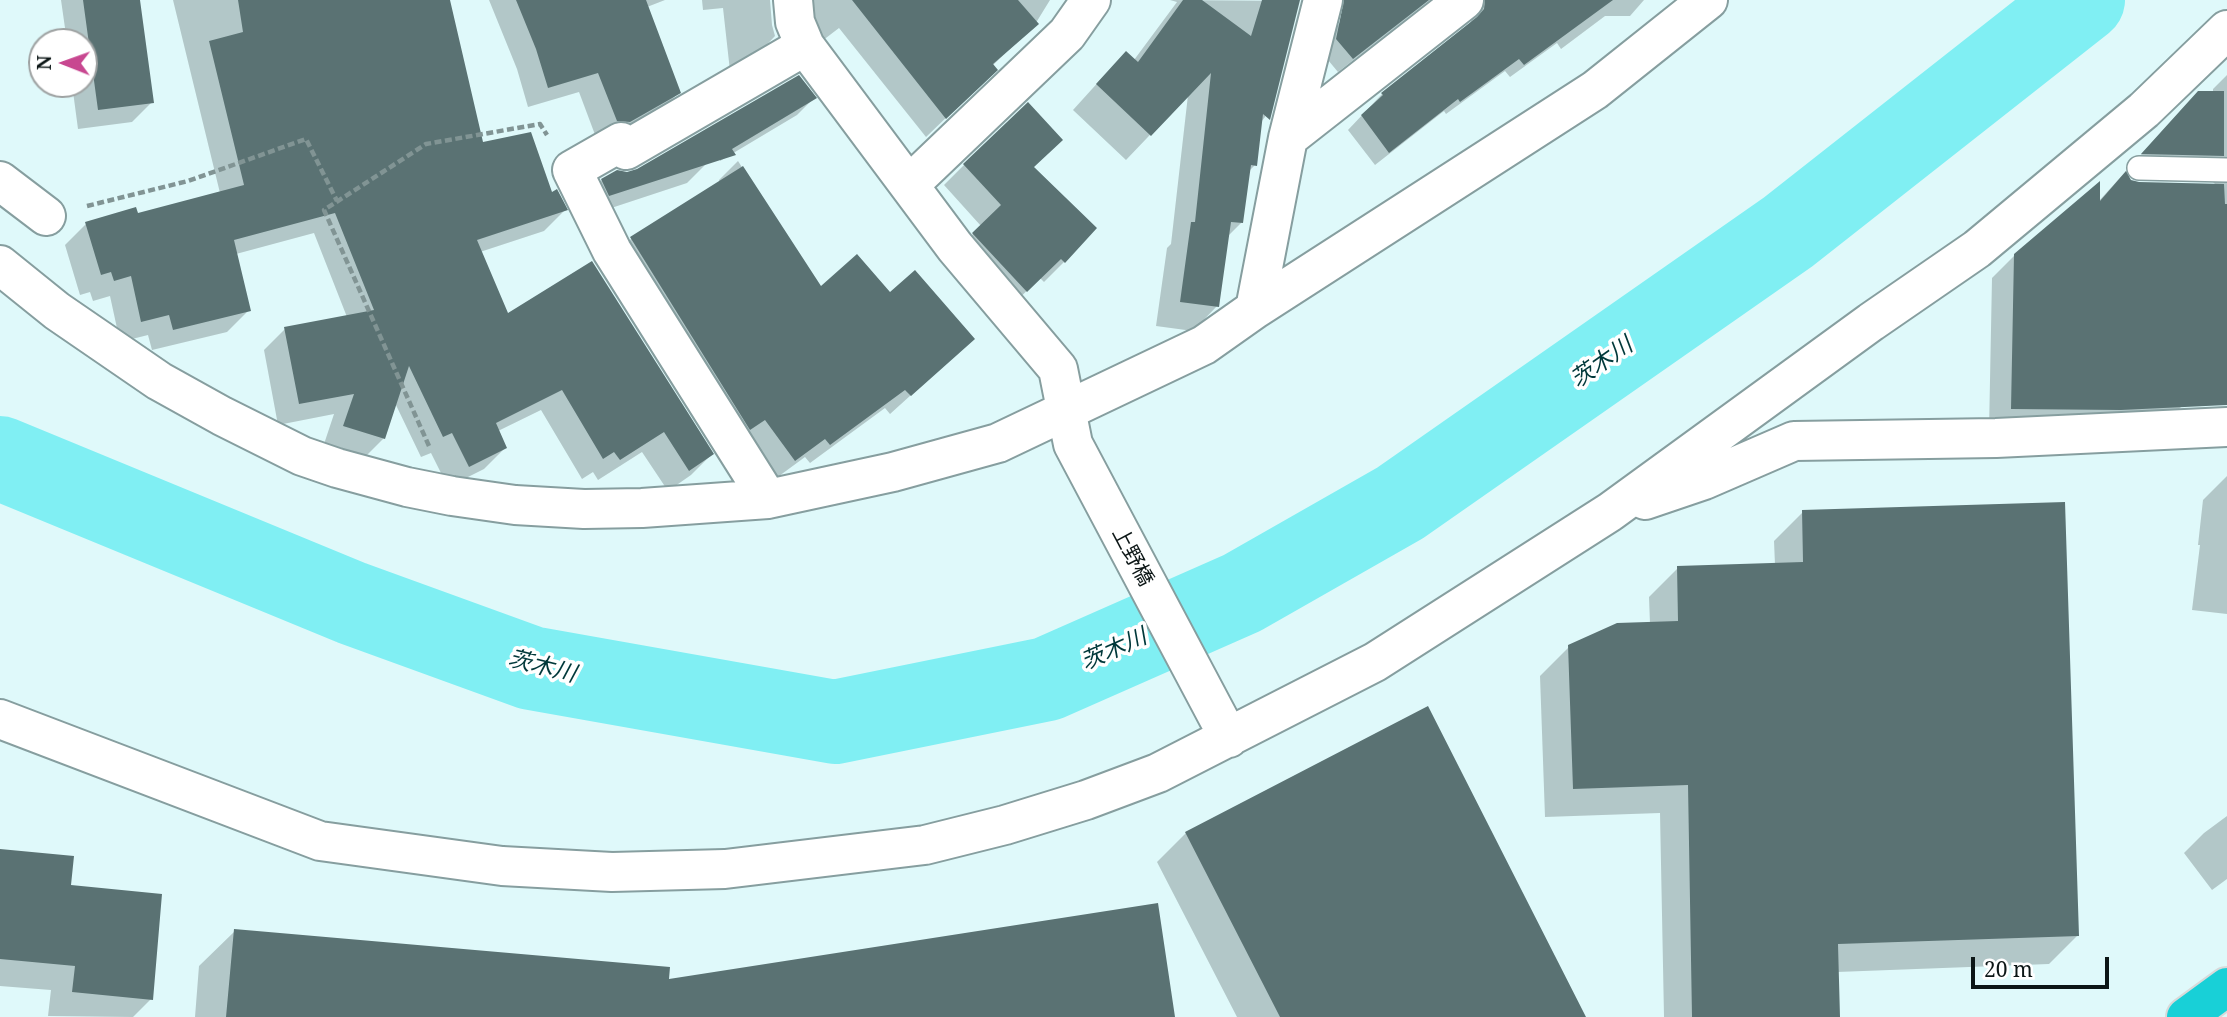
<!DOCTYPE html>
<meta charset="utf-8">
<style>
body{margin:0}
#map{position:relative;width:2227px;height:1017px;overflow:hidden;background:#dff9fa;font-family:"Noto Serif",serif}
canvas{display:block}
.north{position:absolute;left:28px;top:28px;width:70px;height:70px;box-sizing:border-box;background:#fff;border:2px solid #9ea2a2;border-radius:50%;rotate:271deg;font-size:19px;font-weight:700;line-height:28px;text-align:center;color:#0c1616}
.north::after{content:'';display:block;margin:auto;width:24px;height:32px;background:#c84790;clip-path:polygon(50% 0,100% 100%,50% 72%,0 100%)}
.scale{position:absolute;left:1971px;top:957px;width:138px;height:32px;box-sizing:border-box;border:4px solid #0c1616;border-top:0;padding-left:9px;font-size:21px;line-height:24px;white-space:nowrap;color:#0c1616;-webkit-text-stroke:5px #fff;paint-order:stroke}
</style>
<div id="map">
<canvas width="2227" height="1017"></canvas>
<div class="north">N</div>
<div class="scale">20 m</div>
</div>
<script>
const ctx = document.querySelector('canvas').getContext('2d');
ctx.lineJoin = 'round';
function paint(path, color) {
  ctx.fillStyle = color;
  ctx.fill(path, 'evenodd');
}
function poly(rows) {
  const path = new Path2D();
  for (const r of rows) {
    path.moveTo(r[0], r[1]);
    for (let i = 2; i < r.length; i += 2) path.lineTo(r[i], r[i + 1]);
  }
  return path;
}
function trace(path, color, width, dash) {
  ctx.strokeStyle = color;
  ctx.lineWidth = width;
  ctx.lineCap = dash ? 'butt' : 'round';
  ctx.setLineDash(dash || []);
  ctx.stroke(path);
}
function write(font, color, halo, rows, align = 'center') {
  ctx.font = font + ' "Noto Serif","Noto Sans JP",serif';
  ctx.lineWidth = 7;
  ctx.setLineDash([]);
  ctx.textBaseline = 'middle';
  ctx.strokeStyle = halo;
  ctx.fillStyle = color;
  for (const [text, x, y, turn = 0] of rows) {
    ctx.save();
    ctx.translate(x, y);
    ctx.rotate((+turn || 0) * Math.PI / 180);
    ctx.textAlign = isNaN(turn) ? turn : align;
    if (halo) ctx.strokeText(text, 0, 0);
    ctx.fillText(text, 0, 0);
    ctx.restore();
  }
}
paint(poly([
 [61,0,139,0,152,102,132,122,78,129,72,84,84,84,84,42,67,42],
 [173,0,437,0,482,144,551,195,565,210,544,231,480,252,507,316,712,454,691,475,668,491,642,452,598,480,593,472,582,479,541,410,498,431,505,448,484,469,448,487,431,453,421,457,395,403,384,438,362,460,323,447,334,414,278,425,264,350,285,329,347,317,314,233,236,254,249,310,227,332,152,350,148,335,120,342,110,296,93,301,90,292,80,295,65,245,86,224,137,215,220,193],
 [489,0,665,0,647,7,679,92,660,112,609,141,597,140,579,92,528,107,517,69],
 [702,0,770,0,772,25,775,36,756,56,730,71,723,8,703,10],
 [783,0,1050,0,1034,26,992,66,976,89,926,137,839,28,805,54],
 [1170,0,1297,1,1265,117,1261,122,1255,165,1248,172,1242,222,1227,237,1217,306,1193,331,1156,326,1167,248,1171,244,1188,95,1126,160,1073,110,1102,78,1134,60,1177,2],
 [1365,0,1430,0,1338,72,1323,54,1328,34],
 [1467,0,1644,0,1630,16,1605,16,1561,49,1557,43,1510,77,1505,71,1446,114,1444,111,1375,165,1348,130,1382,94,1471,23,1473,12],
 [2227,75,2227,396,2182,406,2159,429,1989,431,1992,278,2015,255,2098,202,2176,116,2213,92,2213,89],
 [2127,176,2211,180,2217,186,2138,184,2130,181],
 [814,98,797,115,720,161,718,131],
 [738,161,820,289,890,294,973,339,890,414,885,408,810,463,805,457,775,479,611,258,631,239,715,186,721,197,719,180],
 [707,163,687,183,590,215,582,200,602,180,627,174],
 [964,165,1032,168,1064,262,1044,282,1040,278,1006,311,953,254,981,226,944,185],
 [2227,476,2227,614,2192,610,2200,545,2198,545,2203,500],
 [1803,512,2078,935,2049,964,1837,972,1838,1017,1664,1017,1660,813,1545,817,1540,676,1569,647,1650,624,1649,597,1678,568,1775,565,1774,541],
 [2227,816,2227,879,2212,890,2184,853,2204,833],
 [1186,833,1584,1017,1237,1017,1157,862],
 [0,851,69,887,151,999,133,1017,48,1016,51,990,0,986],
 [235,931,664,1017,195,1017,199,966]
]), '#0003');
trace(poly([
 [0,458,352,603,531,668,835,722,1047,679,1242,593,1400,503,1788,232,2083,0]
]), '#80eff3', 84);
paint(poly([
 [83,0,140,0,154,103,98,110],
 [238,0,450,0,483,142,531,132,552,192,557,189,568,210,477,240,508,313,592,261,714,454,689,471,664,432,620,460,614,452,603,459,562,390,496,423,507,448,469,467,452,433,443,437,409,366,385,439,343,426,354,394,299,404,284,327,374,310,335,213,234,240,251,311,173,330,169,315,141,322,131,276,114,281,111,272,101,275,85,222,136,207,138,213,244,185,209,41,243,32],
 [516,0,646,0,681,93,630,122,617,121,598,73,548,88,536,49],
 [852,0,1018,0,1039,24,993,64,998,70,946,119],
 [1183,0,1202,0,1251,36,1262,0,1300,0,1270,120,1263,114,1257,166,1251,165,1243,223,1231,222,1219,307,1180,302,1191,222,1195,222,1211,73,1151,136,1096,84,1126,51,1138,62],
 [1344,0,1429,0,1353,59,1336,39],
 [1485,0,1613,0,1524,65,1519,59,1460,102,1458,99,1389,153,1361,115,1383,95,1381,93,1477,17,1484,9],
 [799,75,817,98,732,149,736,155,609,196,601,179,617,170,627,172,637,169],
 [2198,91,2224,91,2224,156,2141,154],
 [1028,102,1063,140,1034,167,1097,228,1065,263,1061,259,1027,292,972,233,1001,205,963,164],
 [743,166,821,286,857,254,890,292,915,270,975,339,911,396,905,390,830,445,825,439,795,461,765,420,750,430,630,237],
 [2126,171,2131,180,2139,182,2224,184,2225,204,2227,204,2227,405,2121,410,2011,409,2014,254,2100,181,2100,201],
 [2065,502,2079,936,1838,944,1840,1017,1692,1017,1688,785,1573,789,1568,645,1617,623,1678,621,1677,566,1803,562,1802,510],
 [1428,706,1586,1017,1280,1017,1185,832],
 [0,849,74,856,71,885,162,894,153,1000,72,992,75,966,0,959],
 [1158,903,1175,1017,226,1017,234,929,670,967,669,979]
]), '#5a7273');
const lane = poly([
 [2139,168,2227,170]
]);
const street = poly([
 [793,0,795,22,805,46,955,247,1058,369,1073,444,1229,738],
 [1288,138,1464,0],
 [0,181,46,216],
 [909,185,1067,34,1091,0],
 [0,265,57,311,159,381,222,416,302,456,337,468,407,487,452,496,515,505,584,509,642,508,768,499,893,472,998,443,1204,345,1255,309,1595,90,1708,0],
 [1255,309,1288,138,1323,0],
 [768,499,612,251,572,170,621,142,626,150,805,46],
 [1645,500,1704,480,1794,441,1996,438,2227,427],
 [0,719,320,841,502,866,612,872,725,869,925,845,1005,825,1086,800,1158,773,1375,662,1610,512,1871,322,1977,249,2144,110,2227,30]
]);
const highway = poly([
 [2186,1017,2227,987]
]);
trace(lane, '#869e9f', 26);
trace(street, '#869e9f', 42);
trace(highway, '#d8dada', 42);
trace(poly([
 [87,206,188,181,306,139,337,201],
 [429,446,324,210,426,144,540,124,547,135]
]), '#819494', 4.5, [7, 3.5]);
trace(lane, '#fff', 23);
trace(street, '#fff', 38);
trace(highway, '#18d0d7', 38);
write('21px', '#0c1616', '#fff', [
 ["上野橋",1132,557,62]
]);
write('italic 23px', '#00383a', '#fff', [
 ["茨木川",1602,363,-35],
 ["茨木川",1114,650,-24],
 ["茨木川",542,667,14]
]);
</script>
